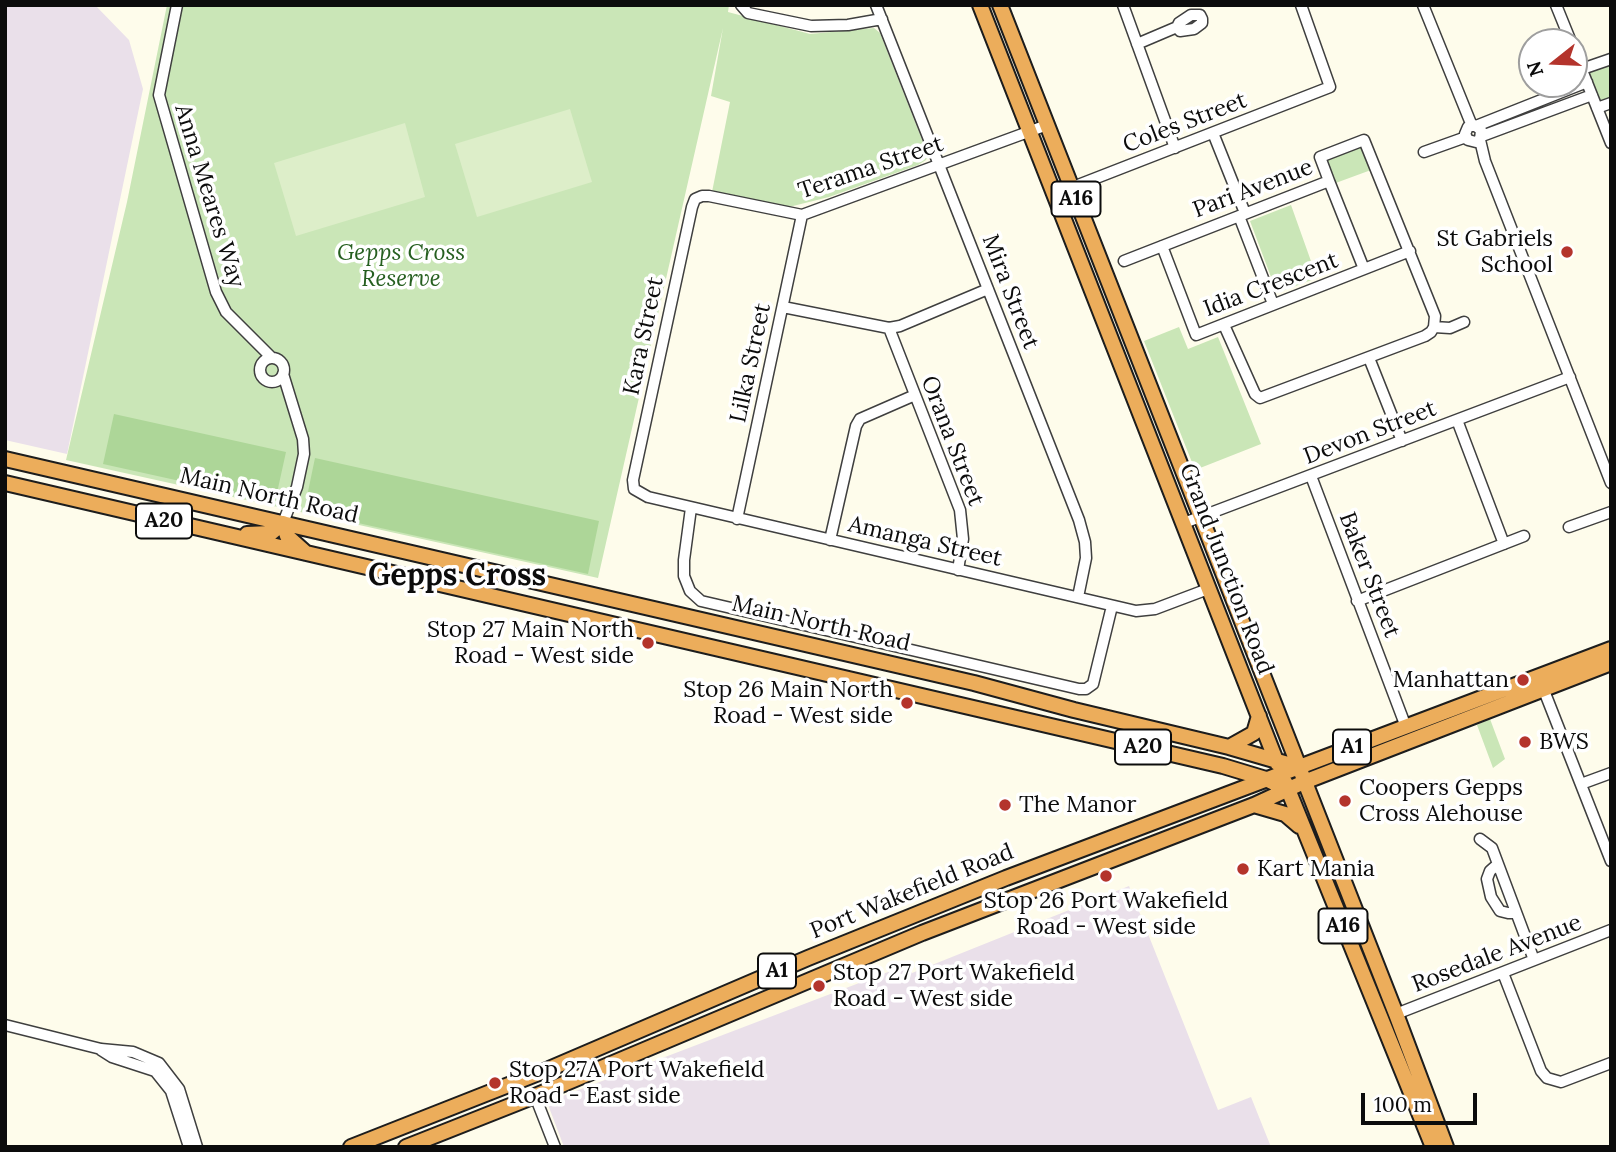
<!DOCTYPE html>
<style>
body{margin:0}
#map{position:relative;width:1616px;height:1152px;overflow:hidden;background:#fefceb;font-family:Lora,serif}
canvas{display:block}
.frame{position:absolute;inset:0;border:7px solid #0c0c0c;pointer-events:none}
.north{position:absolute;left:1518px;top:28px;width:70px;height:70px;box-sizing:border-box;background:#fff;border:2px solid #9e9e9e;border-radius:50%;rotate:252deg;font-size:19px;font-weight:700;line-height:28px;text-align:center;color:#0c0c0c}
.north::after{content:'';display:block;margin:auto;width:24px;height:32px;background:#b4342c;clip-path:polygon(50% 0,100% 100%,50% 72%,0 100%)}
.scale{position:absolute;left:1361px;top:1093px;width:116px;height:32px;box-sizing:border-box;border:4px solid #0c0c0c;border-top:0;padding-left:9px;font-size:21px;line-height:24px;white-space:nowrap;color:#0c0c0c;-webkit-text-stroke:5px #fff;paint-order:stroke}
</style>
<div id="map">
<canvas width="1616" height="1152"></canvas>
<div class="frame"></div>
<div class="north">N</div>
<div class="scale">100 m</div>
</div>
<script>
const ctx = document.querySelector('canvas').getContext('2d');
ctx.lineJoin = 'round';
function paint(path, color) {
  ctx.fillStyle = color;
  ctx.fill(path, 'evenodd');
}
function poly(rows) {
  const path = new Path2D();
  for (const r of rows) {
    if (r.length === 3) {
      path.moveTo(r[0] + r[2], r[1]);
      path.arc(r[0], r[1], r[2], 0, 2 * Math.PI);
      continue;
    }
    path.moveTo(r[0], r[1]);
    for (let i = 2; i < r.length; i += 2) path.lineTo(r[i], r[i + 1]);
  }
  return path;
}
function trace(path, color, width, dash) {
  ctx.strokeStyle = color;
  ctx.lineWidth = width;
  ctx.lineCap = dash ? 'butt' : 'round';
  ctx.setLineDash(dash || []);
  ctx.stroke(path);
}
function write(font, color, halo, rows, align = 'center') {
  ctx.font = font + ' Lora,serif';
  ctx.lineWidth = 7;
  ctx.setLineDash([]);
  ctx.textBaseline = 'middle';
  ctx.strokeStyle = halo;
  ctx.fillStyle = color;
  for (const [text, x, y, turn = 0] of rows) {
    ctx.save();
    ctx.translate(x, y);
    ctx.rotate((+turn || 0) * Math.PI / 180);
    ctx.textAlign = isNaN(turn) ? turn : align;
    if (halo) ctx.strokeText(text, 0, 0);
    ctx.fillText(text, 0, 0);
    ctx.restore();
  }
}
paint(poly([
 [5,5,95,5,129,40,143,89,67,454,5,440],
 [1129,886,1218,1110,1251,1097,1271,1147,564,1147,547,1102,909,964,912,973]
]), '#eae0ea');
paint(poly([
 [167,5,729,5,728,12,810,34,874,28,880,33,928,155,926,160,918,165,829,197,793,206,781,206,712,192,730,102,711,96,723,28,598,578,66,460,127,202],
 [1611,63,1611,98,1600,102,1595,98,1588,73],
 [1361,144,1371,170,1333,184,1323,158],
 [1291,205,1317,278,1277,293,1250,221],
 [1179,327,1188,349,1218,337,1261,444,1195,470,1144,341],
 [1490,719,1505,759,1493,768,1477,725]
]), '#cae6b7');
paint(poly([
 [114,414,286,452,275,502,103,464],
 [315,458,599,521,588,574,304,511]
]), '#add698');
paint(poly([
 [570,109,592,182,477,217,455,144],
 [405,123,425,197,296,236,274,163]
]), '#ddeec9');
const minor = poly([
 [177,5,159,95,216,292,226,312,272,358],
 [741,5,748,13,811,26,848,25,882,19],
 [876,5,1079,520,1085,542,1086,558,1078,597],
 [1123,5,1175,148],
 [1423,5,1472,126],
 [1556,5,1571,42],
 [1137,44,1177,27,1179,23,1191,15,1200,15,1202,19,1202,23,1194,29,1180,31,1177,27],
 [1574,50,1611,143],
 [1582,69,1611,59],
 [1597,108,1611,103],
 [1047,125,802,215,709,196,702,196,695,199,692,207,633,480,634,489,648,497,1136,611,1155,609,1208,589],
 [1476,126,1587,82],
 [1213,133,1245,213],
 [1482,136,1592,95],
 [1480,140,1476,142,1468,140,1465,134,1468,127,1474,125,1481,130,1480,140,1485,161,1611,483],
 [1424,152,1466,137],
 [1329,181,1364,269],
 [1055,194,1330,87,1301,5],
 [1239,216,1273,304],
 [1162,246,1196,335,1410,251],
 [1124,261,1329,181,1320,157,1364,140,1431,306,1435,316,1434,327],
 [783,307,889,328,900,326,988,289],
 [1224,325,1255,394,1260,398,1425,336,1431,332,1434,327,1450,328,1464,322],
 [889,328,960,510,963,539,958,570],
 [1369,358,1402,441],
 [272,370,12],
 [283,374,303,439,304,454,297,487,283,523],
 [1457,420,1504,544],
 [1311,476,1406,727],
 [691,508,684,560,684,576,690,591,701,601,1079,689,1086,689,1093,684,1112,606],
 [737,519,802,215],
 [1184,523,1570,377],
 [1569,527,1611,512],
 [830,540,856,426,860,419,915,395],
 [1357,601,1524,536],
 [1543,688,1611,861],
 [1581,784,1611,773],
 [1480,839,1492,848,1534,960],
 [1498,864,1490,871,1487,879,1491,897,1500,911,1508,913,1516,913],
 [1503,973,1541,1071,1547,1078,1561,1082,1611,1063],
 [1396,1014,1611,930],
 [5,1025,101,1049,133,1052,159,1063,179,1089,197,1147],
 [101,1050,112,1057,155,1071,171,1091,189,1147],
 [535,1096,555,1147]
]);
const highway = poly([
 [980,5,1277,763],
 [1000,5,1396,1014,1446,1147],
 [5,459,974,683,1074,710,1229,747,1298,767],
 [5,483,1223,766,1266,779,1288,790],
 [283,523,287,536,306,553],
 [247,534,271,533,283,523],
 [1229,747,1254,733,1259,716],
 [1285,782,1433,1147],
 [1254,805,1285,814,1299,826],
 [351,1147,549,1069,808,958,1006,878,1611,649],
 [406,1147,535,1096,922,933,1254,805,1304,782,1611,663]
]);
trace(minor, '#3f3f3f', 13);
trace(highway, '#1d1d1d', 18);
trace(minor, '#fff', 10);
trace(highway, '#ecad5b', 14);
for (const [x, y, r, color] of [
 [1567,252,7,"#b4342c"],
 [648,643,7,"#b4342c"],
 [1523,680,7,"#b4342c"],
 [907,703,7,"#b4342c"],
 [1525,742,7,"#b4342c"],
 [1345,801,7,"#b4342c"],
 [1005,805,7,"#b4342c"],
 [1243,869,7,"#b4342c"],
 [1106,876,7,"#b4342c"],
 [819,986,7,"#b4342c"],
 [495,1083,7,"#b4342c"]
]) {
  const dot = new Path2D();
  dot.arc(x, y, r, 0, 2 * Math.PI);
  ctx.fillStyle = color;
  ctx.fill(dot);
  trace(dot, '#fff', 2.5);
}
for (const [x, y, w] of [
 [1076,199,49],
 [164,521,56],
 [1143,747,56],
 [1352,747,38],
 [1343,926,49],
 [777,971,38]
]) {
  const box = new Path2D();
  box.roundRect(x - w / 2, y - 17.5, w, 35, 5);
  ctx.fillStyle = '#fff';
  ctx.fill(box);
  trace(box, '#0c0c0c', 2);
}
write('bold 21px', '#0c0c0c', null, [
 ["A16",1076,199],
 ["A20",164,521],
 ["A20",1143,747],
 ["A1",1352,747],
 ["A16",1343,926],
 ["A1",777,971]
]);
write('23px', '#0c0c0c', '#fff', [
 ["Coles Street",1185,123,-21],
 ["Terama Street",871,168,-19],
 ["Pari Avenue",1253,189,-21],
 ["Anna Meares Way",209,196,73],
 ["Idia Crescent",1271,285,-21],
 ["Mira Street",1010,292,69],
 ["Kara Street",644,336,-78],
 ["Lilka Street",751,363,-78],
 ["Devon Street",1370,433,-21],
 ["Orana Street",952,441,69],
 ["Main North Road",269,496,13],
 ["Amanga Street",925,542,13],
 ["Grand Junction Road",1226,569,69],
 ["Baker Street",1369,575,69],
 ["Main North Road",821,624,13],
 ["Port Wakefield Road",912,892,-22],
 ["Rosedale Avenue",1497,954,-21]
]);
write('23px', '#0c0c0c', '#fff', [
 ["St Gabriels",1553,239,"right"],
 ["School",1553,265,"right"],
 ["Stop 27 Main North",634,630,"right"],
 ["Road - West side",634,656,"right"],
 ["Manhattan",1509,680,"right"],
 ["Stop 26 Main North",893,690,"right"],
 ["Road - West side",893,716,"right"],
 ["BWS",1539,742],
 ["Coopers Gepps",1359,788],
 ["Cross Alehouse",1359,814],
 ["The Manor",1019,805],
 ["Kart Mania",1257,869],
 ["Stop 26 Port Wakefield",1106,901,"center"],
 ["Road - West side",1106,927,"center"],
 ["Stop 27 Port Wakefield",833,973],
 ["Road - West side",833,999],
 ["Stop 27A Port Wakefield",509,1070],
 ["Road - East side",509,1096]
], 'left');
write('italic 23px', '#265f20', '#fff', [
 ["Gepps Cross",401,253],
 ["Reserve",401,279]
]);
write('bold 30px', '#0c0c0c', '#fff', [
 ["Gepps Cross",457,576]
]);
</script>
